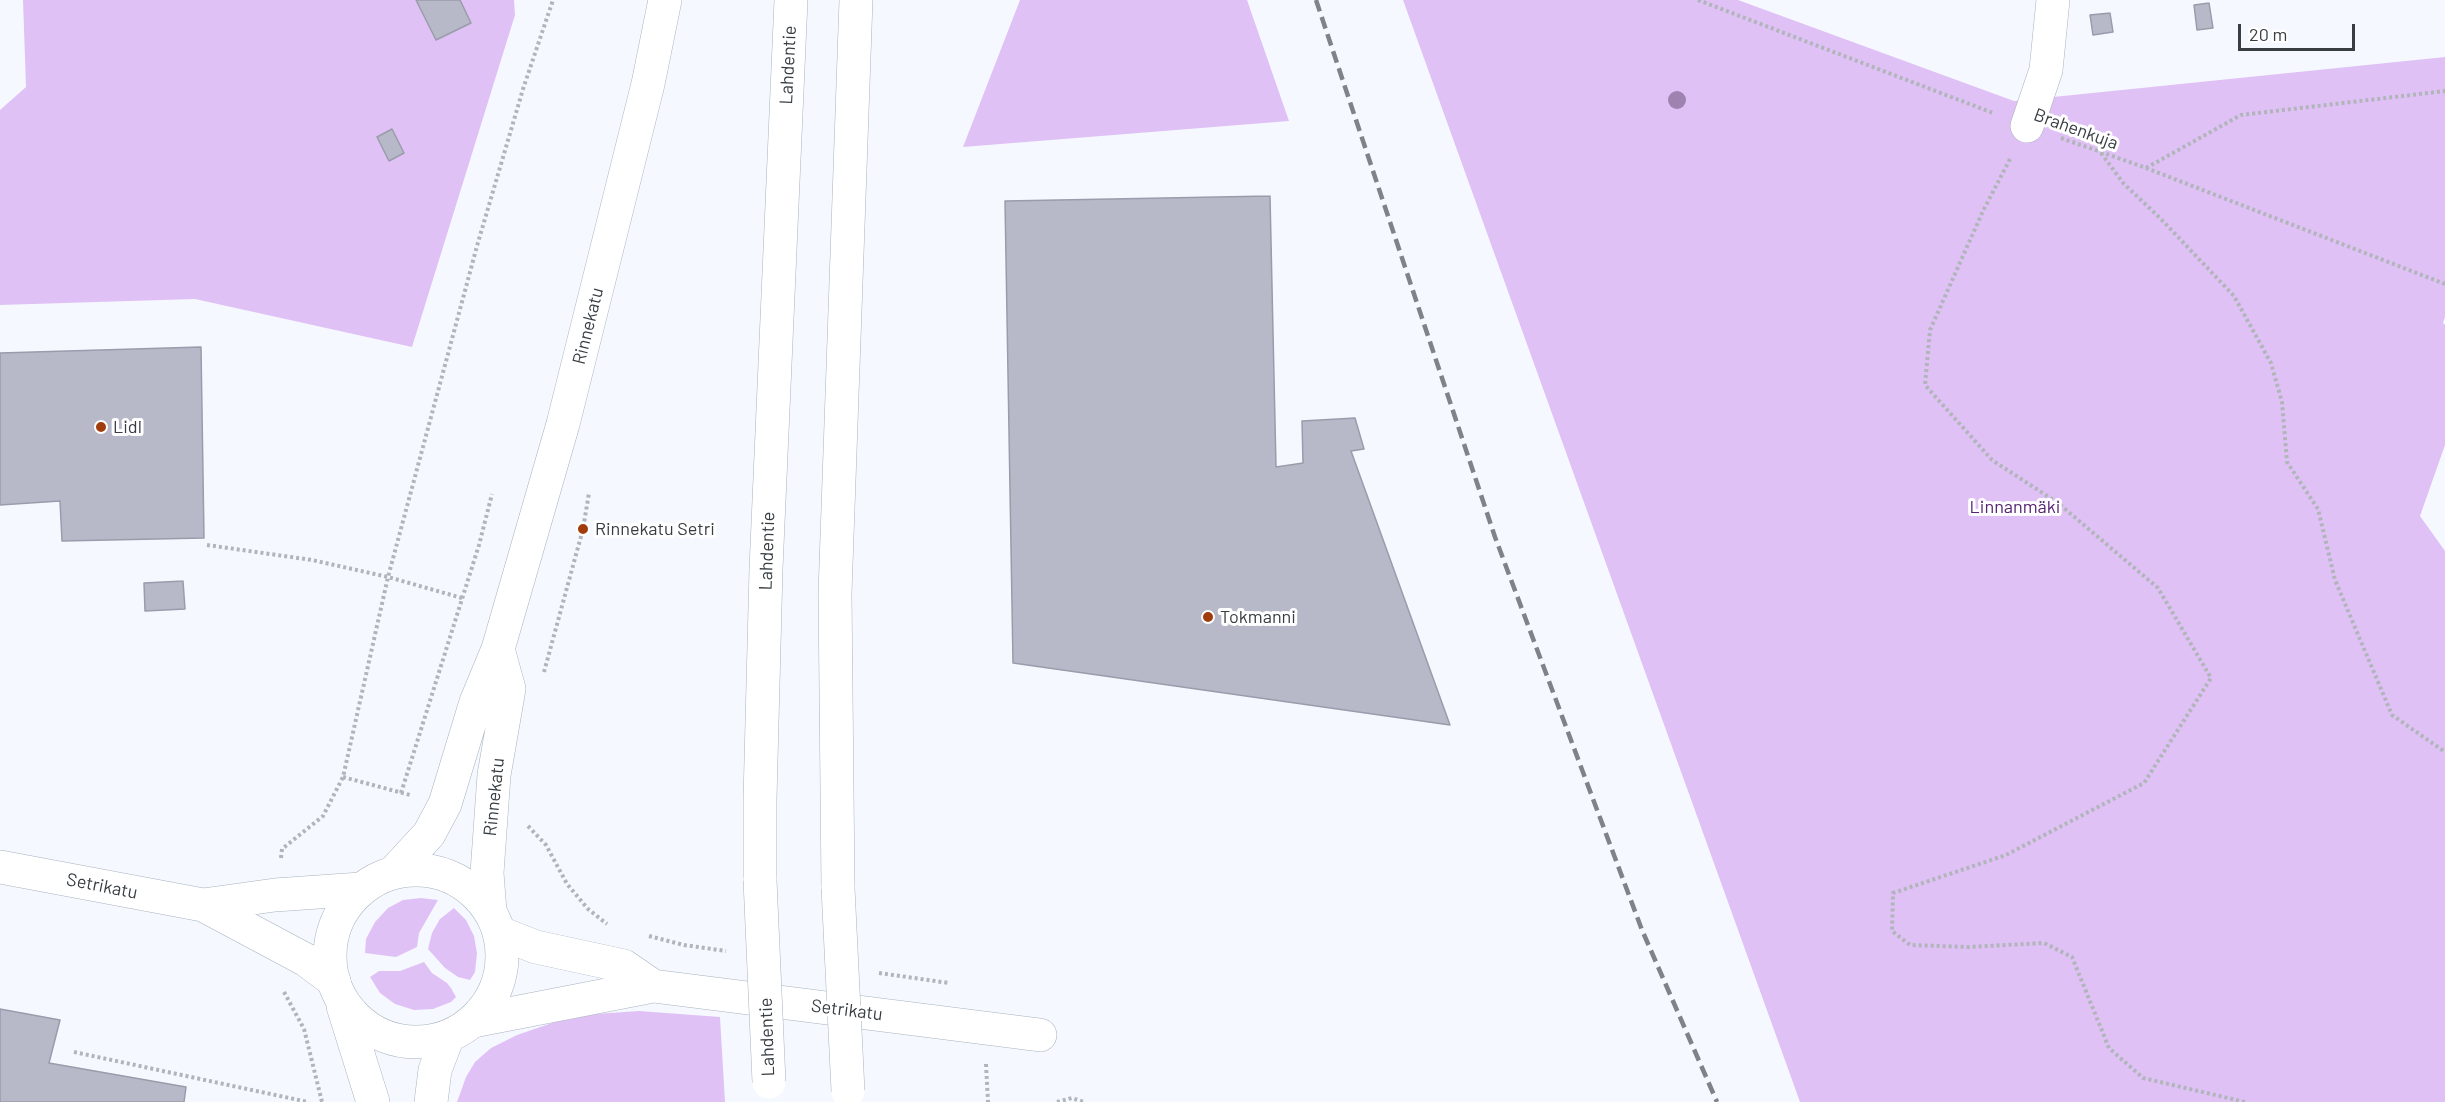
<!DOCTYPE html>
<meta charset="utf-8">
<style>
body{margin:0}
#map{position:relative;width:2445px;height:1102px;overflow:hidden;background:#f5f9ff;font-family:Barlow,sans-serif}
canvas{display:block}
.scale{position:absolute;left:2238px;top:24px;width:117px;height:27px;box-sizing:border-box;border:3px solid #383d42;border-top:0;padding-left:8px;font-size:18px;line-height:21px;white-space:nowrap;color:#383d42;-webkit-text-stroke:4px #fff;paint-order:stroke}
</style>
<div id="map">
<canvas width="2445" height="1102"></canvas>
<div class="scale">20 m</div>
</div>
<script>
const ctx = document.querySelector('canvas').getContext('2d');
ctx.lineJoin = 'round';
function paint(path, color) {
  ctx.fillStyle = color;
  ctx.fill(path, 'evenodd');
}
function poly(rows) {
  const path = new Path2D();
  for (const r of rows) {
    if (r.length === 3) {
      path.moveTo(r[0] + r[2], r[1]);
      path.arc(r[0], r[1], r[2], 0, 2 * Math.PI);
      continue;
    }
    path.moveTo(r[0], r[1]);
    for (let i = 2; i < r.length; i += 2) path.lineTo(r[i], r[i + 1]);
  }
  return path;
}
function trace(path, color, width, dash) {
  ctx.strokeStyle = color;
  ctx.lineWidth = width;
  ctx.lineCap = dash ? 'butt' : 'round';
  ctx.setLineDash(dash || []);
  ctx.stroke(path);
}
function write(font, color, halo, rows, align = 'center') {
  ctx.font = font + ' Barlow,sans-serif';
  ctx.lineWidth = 6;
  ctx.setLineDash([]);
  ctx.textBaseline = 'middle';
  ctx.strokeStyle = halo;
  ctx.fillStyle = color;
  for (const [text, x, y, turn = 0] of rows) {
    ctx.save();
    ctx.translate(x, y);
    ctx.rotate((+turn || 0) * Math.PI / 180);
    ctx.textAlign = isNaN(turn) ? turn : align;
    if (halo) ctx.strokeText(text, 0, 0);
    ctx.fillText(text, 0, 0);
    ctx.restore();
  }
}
paint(poly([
 [23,0,514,0,515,15,412,347,195,299,0,305,0,110,26,87],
 [1020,0,1247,0,1289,121,963,147],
 [1403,0,1738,0,2014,101,2445,57,2445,317,2443,323,2445,325,2445,445,2420,516,2445,551,2445,1102,1800,1102],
 [421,898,438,900,419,933,417,947,396,957,365,953,366,939,375,922,388,908,403,900],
 [454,908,466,920,474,936,477,953,475,972,470,980,458,977,445,968,428,949,432,933,440,919],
 [424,962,432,973,447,983,451,988,456,997,451,1002,433,1009,414,1010,395,1004,380,993,370,977,379,971,400,971],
 [639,1011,720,1017,725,1102,457,1102,466,1077,475,1062,491,1048,517,1035,555,1022,596,1014]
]), '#e0c1f6');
const building = poly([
 [416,0,460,0,471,23,436,40,416,0],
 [2209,3,2213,28,2197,30,2194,5,2209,3],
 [2110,13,2113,32,2093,35,2090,15,2110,13],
 [392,129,404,153,389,161,377,137,392,129],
 [1270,196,1276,467,1303,463,1302,421,1355,418,1364,449,1351,451,1450,725,1013,663,1005,201,1270,196],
 [201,347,204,538,62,541,60,501,0,505,0,353,201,347],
 [183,581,185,609,145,611,144,583,183,581],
 [0,1009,60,1020,49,1063,186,1087,184,1102,0,1102,0,1009]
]);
paint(building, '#b7b8c8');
trace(building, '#9b9cab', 1.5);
const street = poly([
 [2027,126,2046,70,2053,0],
 [0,867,203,905,306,960,334,981],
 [203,905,275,895,361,889],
 [500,933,536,947,624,966,653,986],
 [473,1021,653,986,1040,1035]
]);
const secondary = poly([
 [416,956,86],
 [394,872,429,834,445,804,476,702,498,649,563,424,648,84,665,0],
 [490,911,487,873,494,775,509,689,498,649],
 [343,1006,373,1102],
 [431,1102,435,1070,448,1036]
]);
const highway = poly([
 [760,880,760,799,766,569,791,0],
 [838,888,835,593,856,0]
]);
trace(street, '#a7b2bf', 34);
trace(secondary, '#a7b2bf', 34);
trace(highway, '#a7b2bf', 34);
trace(poly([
 [1698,0,1993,113],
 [2061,138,2146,168,2445,284],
 [2101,153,2124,184,2160,218,2234,296,2271,363,2282,402,2287,462,2318,509,2335,580,2392,715,2445,752],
 [2010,159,1983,211,1930,330,1925,385,1992,460,2058,503,2158,588,2211,678,2144,783,2006,855,1893,893,1892,931,1910,945,1968,947,2044,943,2072,957,2109,1048,2143,1078,2245,1102],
 [2146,168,2241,115,2445,91],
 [207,545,312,560,388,577,462,598],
 [544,672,583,529,589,493],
 [343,777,410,795],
 [401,793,479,545,492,494],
 [528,826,546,845,567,884,588,909,607,924],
 [281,858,282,849,323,816,343,777,388,577,477,246,523,89,553,0],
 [649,936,684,945,726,951],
 [879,973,949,983],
 [284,992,304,1029,322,1102],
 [74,1052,308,1102],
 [986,1064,988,1102],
 [1057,1102,1072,1098,1084,1102]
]), '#b0b5ba', 4, [3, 3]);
trace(street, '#fff', 33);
trace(secondary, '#fff', 33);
trace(highway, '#fff', 33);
trace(poly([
 [1316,0,1495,537,1642,930,1717,1102]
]), '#7e8388', 4.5, [12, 6]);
const highwayBridge = poly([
 [760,880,769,1082],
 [838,888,848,1091]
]);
trace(highwayBridge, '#a7b2bf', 34, []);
trace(highwayBridge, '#fff', 33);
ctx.fillStyle = '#9e83b1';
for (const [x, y] of [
 [1677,100]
]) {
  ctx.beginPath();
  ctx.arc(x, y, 9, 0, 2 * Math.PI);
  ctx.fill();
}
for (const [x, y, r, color] of [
 [101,427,6,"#a13d0d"],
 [583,529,6,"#a13d0d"],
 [1208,617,6,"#a13d0d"]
]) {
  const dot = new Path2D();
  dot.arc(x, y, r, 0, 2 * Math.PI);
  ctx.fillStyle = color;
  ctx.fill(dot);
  trace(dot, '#fff', 2);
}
write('18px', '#383d42', '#fff', [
 ["Lahdentie",788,65,-87],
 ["Brahenkuja",2076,129,20],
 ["Rinnekatu",588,326,-76],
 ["Lahdentie",767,551,-88],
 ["Rinnekatu",494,797,-84],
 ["Setrikatu",102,886,11],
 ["Setrikatu",847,1010,7],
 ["Lahdentie",767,1037,-92]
]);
write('18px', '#383d42', '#fff', [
 ["Lidl",113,427],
 ["Rinnekatu Setri",595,529],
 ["Tokmanni",1220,617]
], 'left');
write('18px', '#562372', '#fff', [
 ["Linnanmäki",2015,507]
]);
</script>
